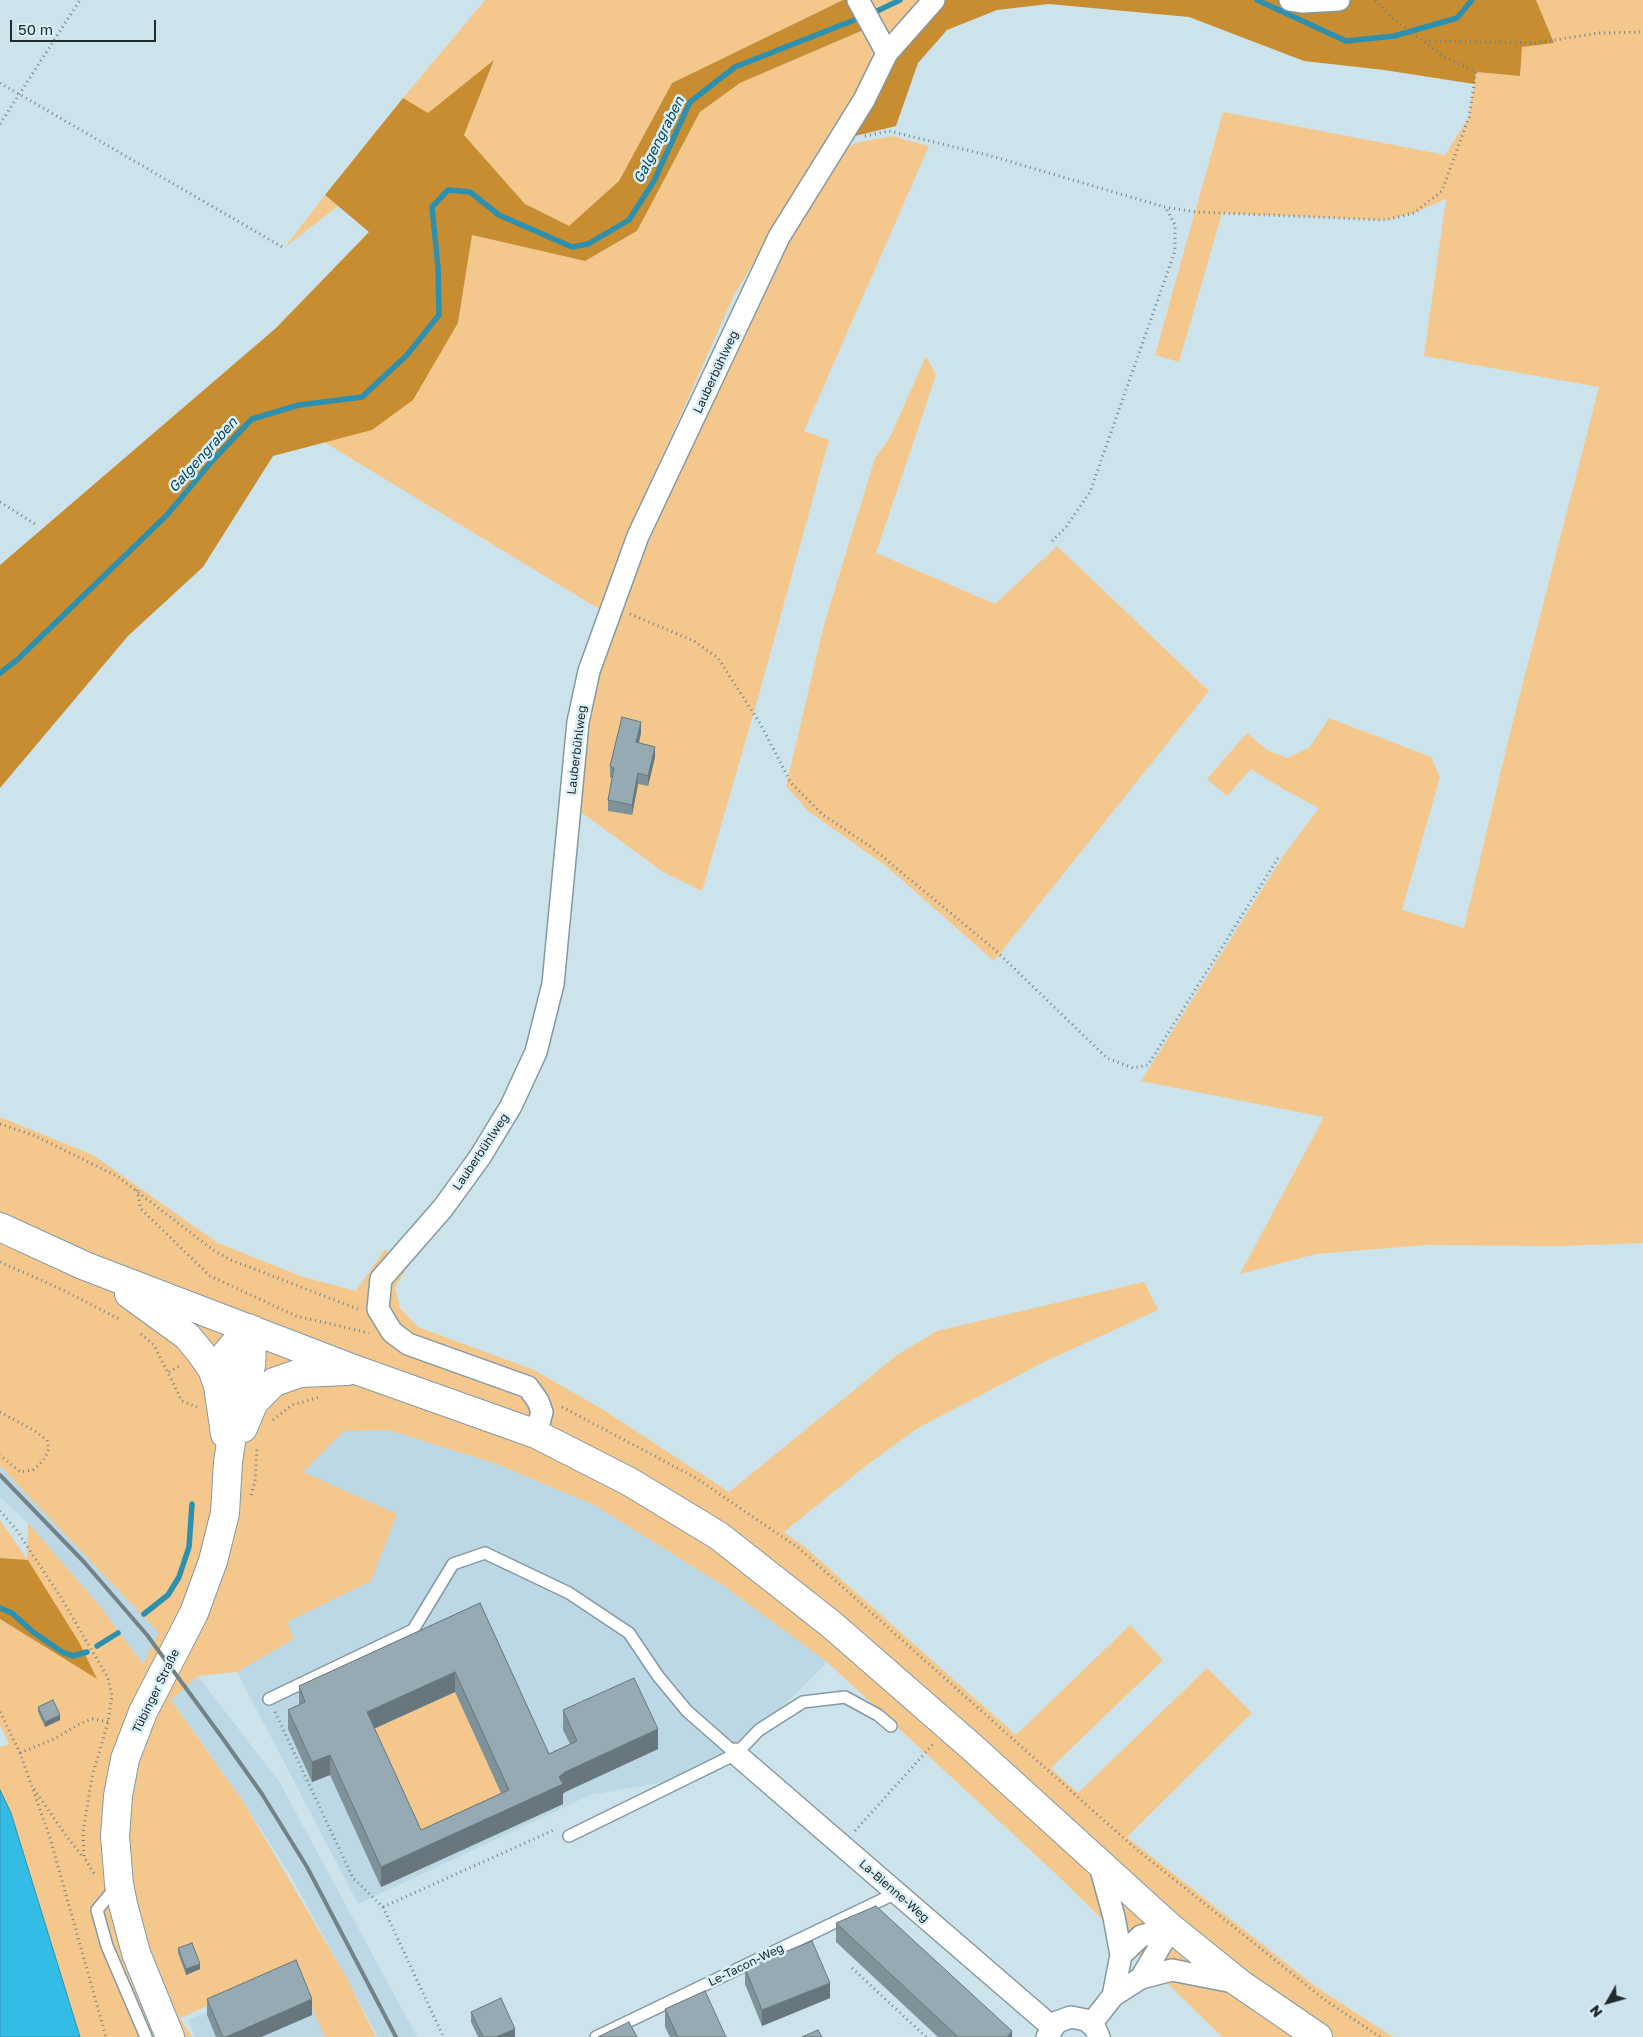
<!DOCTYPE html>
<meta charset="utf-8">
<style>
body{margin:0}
#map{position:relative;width:1643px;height:2037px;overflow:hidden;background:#cde3ec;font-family:"Golos Text",sans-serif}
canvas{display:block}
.north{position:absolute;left:1583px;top:1977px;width:50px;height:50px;-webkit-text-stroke:4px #daf0f9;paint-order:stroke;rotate:232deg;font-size:14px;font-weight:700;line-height:20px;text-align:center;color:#222a2d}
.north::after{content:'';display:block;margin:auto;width:18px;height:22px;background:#222a2d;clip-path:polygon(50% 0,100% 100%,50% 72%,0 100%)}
.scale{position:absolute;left:10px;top:20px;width:146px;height:22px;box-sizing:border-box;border:2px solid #222a2d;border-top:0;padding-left:6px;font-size:15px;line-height:18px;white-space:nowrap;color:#222a2d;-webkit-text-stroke:4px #daf0f9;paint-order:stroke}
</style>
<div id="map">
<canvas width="1643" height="2037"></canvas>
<div class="north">N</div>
<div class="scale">50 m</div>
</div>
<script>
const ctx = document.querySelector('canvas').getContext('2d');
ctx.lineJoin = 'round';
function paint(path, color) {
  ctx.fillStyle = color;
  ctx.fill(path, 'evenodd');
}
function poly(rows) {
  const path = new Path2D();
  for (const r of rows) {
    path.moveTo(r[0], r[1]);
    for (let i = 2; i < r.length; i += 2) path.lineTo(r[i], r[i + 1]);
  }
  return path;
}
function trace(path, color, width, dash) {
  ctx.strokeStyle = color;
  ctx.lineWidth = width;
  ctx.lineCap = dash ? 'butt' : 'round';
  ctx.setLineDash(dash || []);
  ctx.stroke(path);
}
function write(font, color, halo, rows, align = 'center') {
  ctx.font = font + ' "Golos Text",sans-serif';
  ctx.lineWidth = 5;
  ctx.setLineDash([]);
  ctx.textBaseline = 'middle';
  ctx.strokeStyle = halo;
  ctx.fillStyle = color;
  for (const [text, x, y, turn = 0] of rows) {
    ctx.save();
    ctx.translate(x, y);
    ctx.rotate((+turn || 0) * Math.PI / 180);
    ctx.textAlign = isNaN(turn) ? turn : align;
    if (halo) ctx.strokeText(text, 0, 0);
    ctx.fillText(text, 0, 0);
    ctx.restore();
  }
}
paint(poly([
 [344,1430,388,1430,494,1463,594,1505,724,1586,827,1662,716,1773,590,1795,358,1904,237,1672,237,1627,303,1472],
 [0,1466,160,1633,191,1681,198,1676,280,1783,417,2037,378,2037,291,1876,244,1803,171,1699,176,1695,143,1664,99,1605,28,1523,0,1497],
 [296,1972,346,2037,195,2037,188,2020]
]), '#bbd8e4');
paint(poly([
 [485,0,843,0,672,83,619,181,569,227,525,204,464,135,494,61,428,113,403,98],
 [866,0,922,0,889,33,884,31],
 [1536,0,1643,0,1643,1243,1561,1246,1426,1245,1316,1254,1240,1274,1324,1117,1141,1081,1283,856,1319,808,1283,789,1251,769,1227,796,1207,779,1247,733,1267,750,1287,758,1309,748,1329,718,1431,757,1440,777,1402,910,1464,928,1508,741,1599,387,1424,356,1446,199,1414,213,1386,220,1222,213,1179,362,1155,355,1223,112,1445,155,1469,117,1476,72,1520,76,1522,47,1554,43],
 [868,28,873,50,866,77,734,295,630,529,599,609,324,442,372,430,458,323,472,235,585,261,637,231,700,112,740,83],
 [892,136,929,146,804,431,829,440,760,691,702,891,663,872,581,812,585,731,604,649,708,401,782,240,831,159,855,143],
 [325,195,338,206,284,248],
 [926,356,936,375,876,553,995,604,1057,546,1209,691,994,961,886,866,808,811,786,786,824,625,875,458,890,437],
 [0,1117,93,1155,218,1243,303,1277,356,1291,385,1249,405,1271,395,1288,400,1308,418,1327,534,1370,602,1409,729,1492,897,1355,937,1331,1144,1282,1158,1310,1046,1361,918,1428,867,1465,784,1532,806,1548,1016,1735,1130,1625,1163,1660,1051,1768,1078,1793,1207,1668,1252,1713,1127,1837,1315,1986,1393,2037,1222,2037,1056,1874,827,1662,724,1586,594,1505,494,1463,388,1430,344,1431,303,1472,397,1514,371,1581,287,1622,294,1639,237,1672,198,1676,171,1700,244,1803,345,1975,376,2037,325,2037,296,1972,286,1971,180,2018,192,2037,80,2037,11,1813,0,1790,0,1747,9,1744,0,1725,0,1619,96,1678,79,1642,28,1560,0,1558,0,1520,27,1559,28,1523,99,1605,143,1664,159,1633,0,1466],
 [455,1692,509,1810,421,1850,367,1732]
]), '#f4c88d');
paint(poly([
 [843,0,851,0,868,28,740,83,700,112,637,231,585,261,472,235,458,323,413,400,372,430,273,456,203,567,128,636,0,788,0,565,276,328,369,232,325,195,403,98,428,113,494,60,464,135,525,204,569,226,619,181,672,83],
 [942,0,1536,0,1554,43,1522,47,1520,76,1476,72,1474,84,1384,70,1304,61,1189,17,1049,4,997,10,947,30,918,63,896,126,847,138,899,54],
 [0,1558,28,1560,79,1642,97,1679,0,1619]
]), '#c88d30');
const water = poly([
 [0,1790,11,1813,80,2037,0,2037,0,1790]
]);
paint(water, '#32bce6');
trace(water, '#2d90ae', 1);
trace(poly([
 [1257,0,1346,41,1394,36,1457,18,1472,0],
 [871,14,900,0],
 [0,673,17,660,167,515,213,460,252,419,299,405,362,397,407,355,439,315,438,268,432,207,448,190,470,192,499,215,572,247,588,244,629,220,654,181,690,102,735,67,862,17],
 [0,1608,12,1613,33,1632,62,1652,73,1656,87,1652],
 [144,1614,168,1595,179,1577,189,1547,192,1504],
 [97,1646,118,1633]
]), '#2d90ae', 5.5);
const service = poly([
 [269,1699,413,1630,453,1564,485,1553,569,1593,629,1633,658,1676,687,1711,736,1754],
 [569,1836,736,1754,759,1730,803,1702,845,1697,878,1715,891,1726],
 [116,1887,97,1910,107,1946,146,2037],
 [596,2037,896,1893]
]);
const minor = poly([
 [858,0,887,53],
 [1290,0,1303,2,1339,0],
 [536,1434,542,1412,538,1401,528,1387,408,1344,392,1332,378,1309,381,1279,443,1208,480,1157,511,1106,536,1052,553,984,578,722,589,671,638,536,779,237,864,100,887,53,934,0],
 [736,1754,1052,2027],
 [1099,1862,1114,1917,1121,1955,1113,1996],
 [1121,1955,1141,1936,1171,1928],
 [1141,1978,1171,1928],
 [1091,2024,1113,1996,1141,1978,1172,1970,1238,1983],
 [1047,2037,1057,2022,1071,2017,1086,2020,1095,2028,1099,2037]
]);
const secondary = poly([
 [0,1227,85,1266,359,1371,536,1434,630,1482,719,1536,832,1625,974,1749,1171,1928,1239,1983,1318,2037],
 [129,1294,187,1336,201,1353,212,1369,218,1386,225,1434],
 [218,1386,226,1354,248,1328],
 [243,1428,254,1402,274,1382,300,1373,347,1371],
 [170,2037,136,1953,123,1904,119,1884,115,1836,118,1796,125,1759,143,1712,194,1613,213,1561,225,1513,228,1462,237,1403,251,1366,253,1330]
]);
trace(service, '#8599a1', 14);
trace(minor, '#8599a1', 24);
trace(secondary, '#8599a1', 30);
trace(poly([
 [1425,41,1535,43,1599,33,1643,32],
 [0,83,284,248],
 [0,124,80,0],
 [865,136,889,131,991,156,1165,207,1196,212,1386,220,1414,213,1442,191,1469,117,1476,72,1444,57,1390,16,1375,0],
 [0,502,35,524],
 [1052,541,1066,527,1090,492,1175,251,1175,225,1166,208],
 [630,614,694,641,718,658,761,725,791,783,822,814,871,847,994,949,1107,1058,1133,1068,1148,1065,1280,855],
 [0,1124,33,1135,117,1176,213,1250,231,1260,358,1309],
 [137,1190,141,1209,210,1276,296,1316,369,1333],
 [0,1262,63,1290,121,1320],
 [141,1334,154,1345,182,1401,197,1407],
 [169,1372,181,1365],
 [562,1407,696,1478,800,1549,1136,1849,1325,2000,1380,2037],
 [0,1412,35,1431,47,1440,49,1449,43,1461,33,1470,20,1472,0,1455],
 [273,1420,292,1405,320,1397],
 [251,1495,255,1482,257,1447],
 [0,1511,15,1528,60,1596,108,1678,112,1696,108,1722,92,1777,83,1832,84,1857,95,1875],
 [0,1712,20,1753,50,1838,106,2037],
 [275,1712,353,1878,383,1907,443,2036],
 [20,1753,56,1738,81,1723,93,1719,108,1722],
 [34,1789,67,1837,83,1857],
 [855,1831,934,1743],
 [383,1907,556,1829],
 [852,1968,926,2037]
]), '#728186', 3, [1, 4]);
trace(service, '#fff', 11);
trace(minor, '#fff', 21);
trace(secondary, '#fff', 28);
trace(poly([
 [0,1475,84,1562,147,1635,221,1736,262,1794,307,1867,396,2037]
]), '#748288', 4);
paint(poly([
 [641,733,639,743,655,757,648,786,638,784,632,815,608,811,608,800,612,778,610,777,610,766],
 [480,1603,549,1754,570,1744,563,1730,563,1710,658,1749,565,1792,563,1794,563,1804,381,1887,330,1775,312,1782,288,1729,288,1710,299,1705,299,1686],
 [455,1692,501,1793,421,1830,374,1728],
 [38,1707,60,1720,45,1727,38,1712],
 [836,1923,1012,2037,938,2037,836,1942],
 [178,1948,200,1969,186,1975,178,1953],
 [745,1968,830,1998,762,2026,745,1984],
 [207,1999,312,2015,261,2037,216,2037,207,2015],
 [665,2009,726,2037,670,2037,665,2027],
 [471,2012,515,2037,478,2037,471,2022]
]), '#809299');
paint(poly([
 [641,722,641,733,636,752,636,742],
 [655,747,655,757,648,786,648,776],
 [638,773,638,784,632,815,632,805],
 [455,1672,455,1692,367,1732,367,1712],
 [60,1715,60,1720,45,1727,45,1722],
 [658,1729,658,1749,565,1792,563,1794,563,1804,381,1887,381,1867,559,1777,565,1772],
 [330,1755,330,1775,312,1782,312,1762],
 [200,1964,200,1969,186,1975,186,1969],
 [830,1983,830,1998,762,2026,762,2010],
 [312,1999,312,2015,261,2037,226,2037],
 [515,2029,515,2037,496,2037],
 [1012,2031,1012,2037,1007,2037]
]), '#68777d');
const building = poly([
 [622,717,641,722,636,742,655,747,648,776,638,773,632,805,608,800,614,768,610,766,622,717],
 [480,1603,549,1754,577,1741,563,1710,634,1678,658,1729,565,1772,559,1777,563,1784,381,1867,330,1755,312,1762,288,1710,305,1702,299,1686,480,1603],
 [455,1672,509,1790,421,1830,367,1712,455,1672],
 [53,1700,60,1715,45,1722,38,1707,53,1700],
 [876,1906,1012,2031,1007,2037,958,2037,836,1923,876,1906],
 [812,1941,830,1983,762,2010,745,1968,812,1941],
 [192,1943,200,1964,186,1969,178,1948,192,1943],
 [296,1960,312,1999,226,2037,223,2037,207,1999,296,1960],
 [705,1991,726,2037,678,2037,665,2009,705,1991],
 [501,1998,515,2029,496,2037,483,2037,471,2012,501,1998],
 [629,2022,637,2037,598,2037,629,2022],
 [818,2030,822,2037,802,2037,818,2030]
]);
paint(building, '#95aab2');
trace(building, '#68777d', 1);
write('12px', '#222a2d', '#daf0f9', [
 ["Lauberbühlweg",716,372,-65],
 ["Lauberbühlweg",577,750,-83],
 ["Lauberbühlweg",481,1152,-56],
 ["Tübinger Straße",156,1691,-64],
 ["La-Bienne-Weg",894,1891,41],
 ["Le-Tacon-Weg",746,1965,-26]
]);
write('italic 14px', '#094455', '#daf0f9', [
 ["Galgengraben",659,140,-63],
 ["Galgengraben",203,455,-48]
]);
</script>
